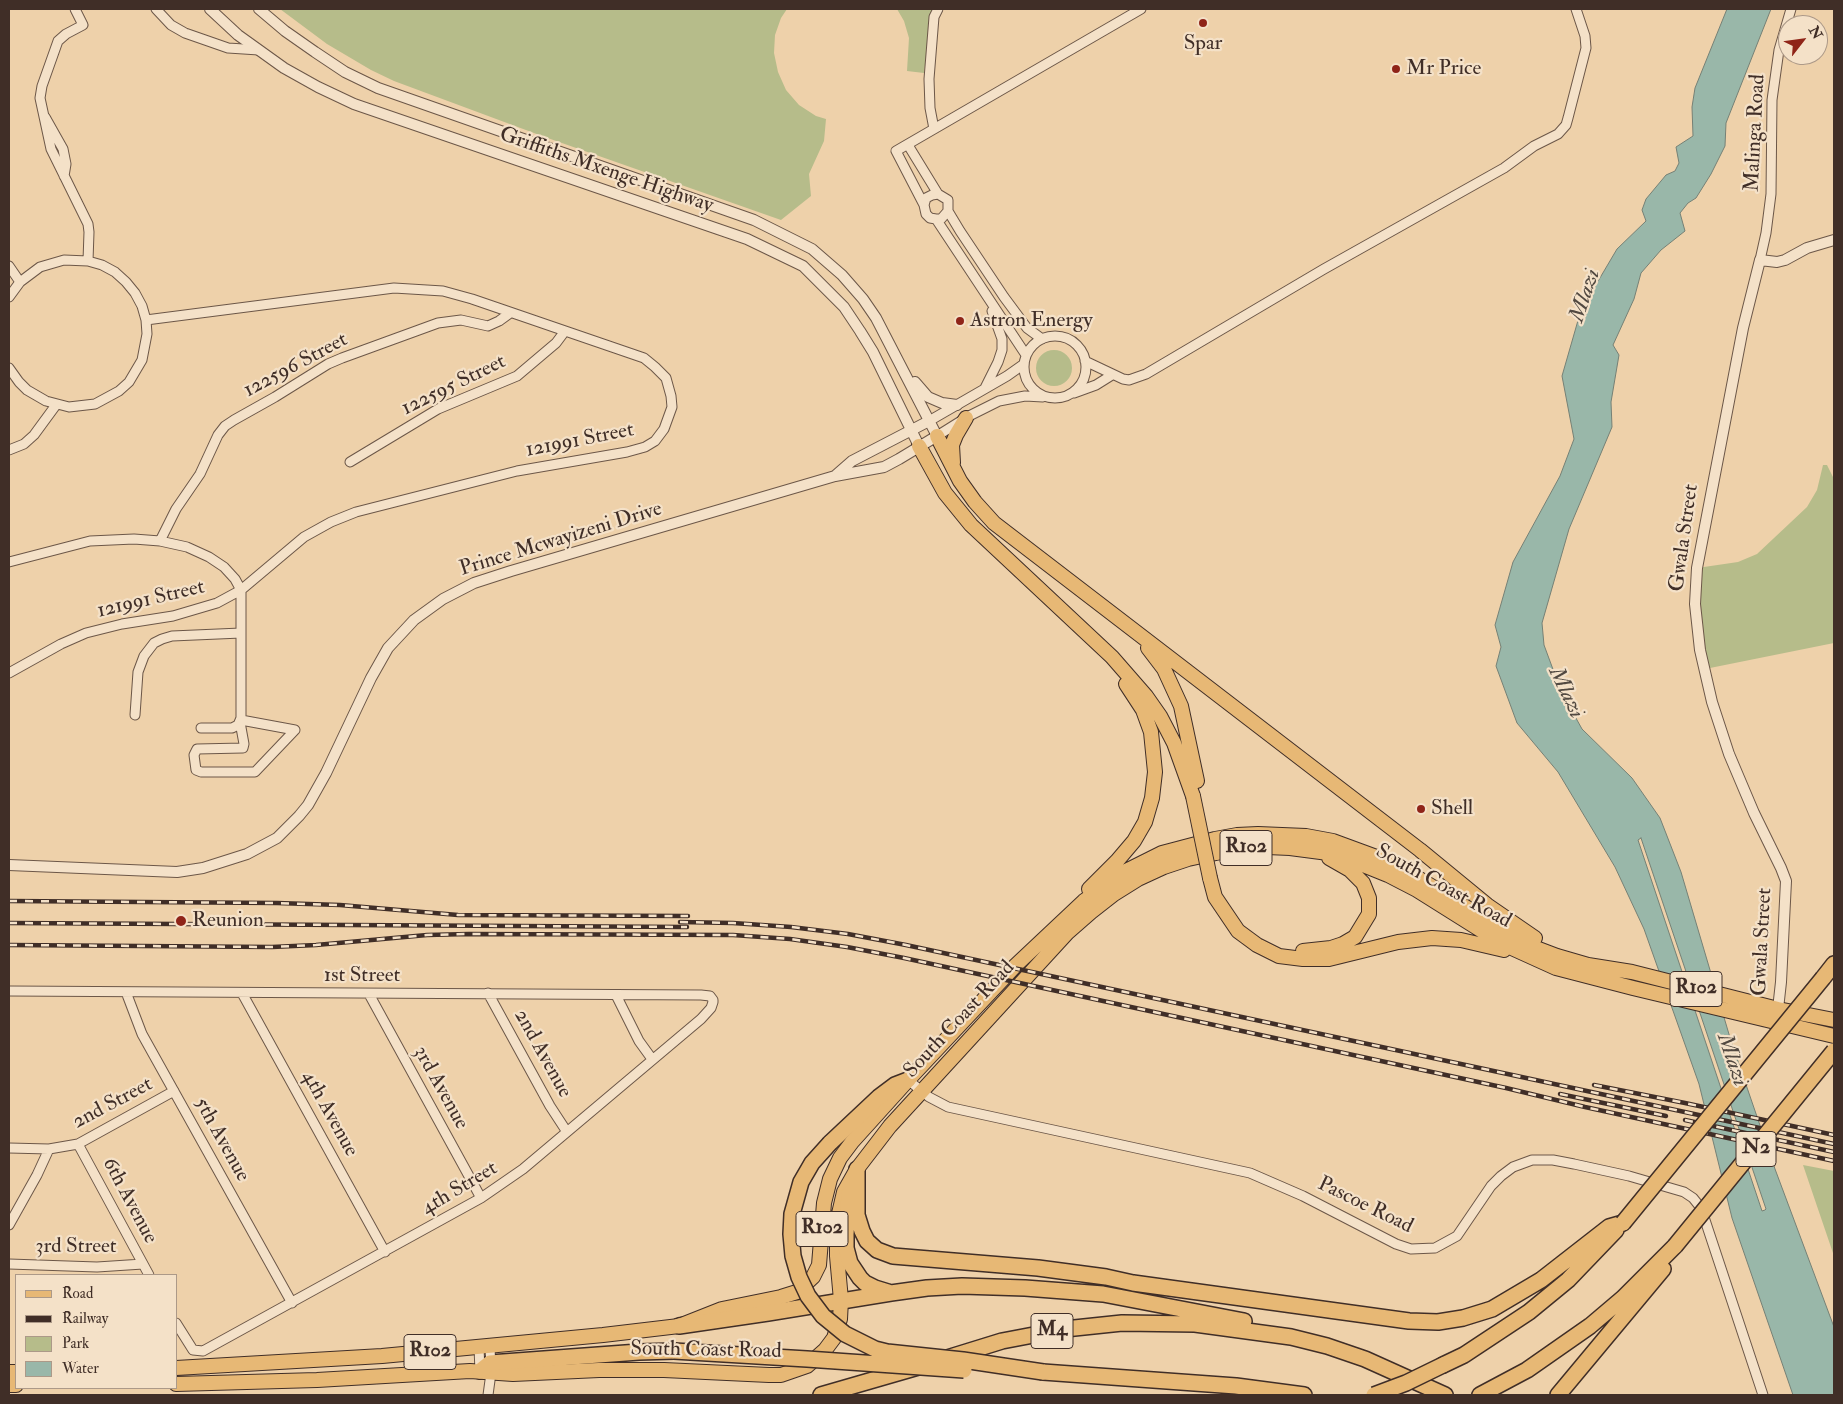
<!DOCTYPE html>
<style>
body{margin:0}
#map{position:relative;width:1843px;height:1404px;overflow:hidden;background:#eed1aa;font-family:"IM FELL Double Pica",serif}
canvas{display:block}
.frame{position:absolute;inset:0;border:10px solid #402e27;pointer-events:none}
.legend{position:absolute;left:15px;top:1274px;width:162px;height:115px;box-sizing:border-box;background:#f4e1c8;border:1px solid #ac9988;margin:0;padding:6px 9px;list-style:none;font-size:15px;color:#402e27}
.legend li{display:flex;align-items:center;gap:10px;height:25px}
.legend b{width:25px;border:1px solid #ac9988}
.north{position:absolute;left:1778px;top:15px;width:50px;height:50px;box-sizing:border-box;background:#f4e1c8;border:1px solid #ac9988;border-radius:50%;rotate:60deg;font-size:14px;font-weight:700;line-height:20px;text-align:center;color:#402e27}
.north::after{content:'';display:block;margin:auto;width:18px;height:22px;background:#8f2418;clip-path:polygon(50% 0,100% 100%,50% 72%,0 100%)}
</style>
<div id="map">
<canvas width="1843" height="1404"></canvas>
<div class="frame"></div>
<ul class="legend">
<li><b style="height:6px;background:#e7b875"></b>Road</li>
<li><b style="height:6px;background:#402e27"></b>Railway</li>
<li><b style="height:14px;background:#b6bc8a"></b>Park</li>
<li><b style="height:14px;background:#99b7a9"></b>Water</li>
</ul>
<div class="north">N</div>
</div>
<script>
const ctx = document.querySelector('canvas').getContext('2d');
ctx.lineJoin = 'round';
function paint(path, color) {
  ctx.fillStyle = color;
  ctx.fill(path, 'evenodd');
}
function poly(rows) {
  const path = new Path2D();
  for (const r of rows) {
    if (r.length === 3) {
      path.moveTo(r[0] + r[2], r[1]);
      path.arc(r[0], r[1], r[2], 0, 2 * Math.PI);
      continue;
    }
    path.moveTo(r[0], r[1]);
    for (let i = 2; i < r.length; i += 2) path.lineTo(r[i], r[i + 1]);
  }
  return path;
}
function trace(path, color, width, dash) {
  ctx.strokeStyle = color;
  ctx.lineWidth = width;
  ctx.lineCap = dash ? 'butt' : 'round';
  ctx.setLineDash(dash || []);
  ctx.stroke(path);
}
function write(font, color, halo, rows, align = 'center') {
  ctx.font = font + ' "IM FELL Double Pica",serif';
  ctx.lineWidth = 4.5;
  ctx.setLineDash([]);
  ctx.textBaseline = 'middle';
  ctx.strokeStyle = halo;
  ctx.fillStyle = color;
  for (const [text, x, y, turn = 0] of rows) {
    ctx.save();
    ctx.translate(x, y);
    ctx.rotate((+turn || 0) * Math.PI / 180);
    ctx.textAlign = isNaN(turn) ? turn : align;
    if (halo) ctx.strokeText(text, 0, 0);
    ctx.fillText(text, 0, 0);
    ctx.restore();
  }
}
paint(poly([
 [280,9,787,9,781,18,775,35,774,53,778,72,786,90,799,105,816,116,826,119,824,141,809,174,811,196,781,220,542,136,394,81,371,70,327,44],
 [897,9,932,9,924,73,907,71,909,38,904,21],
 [1054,368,18],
 [1823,465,1827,465,1834,479,1834,643,1705,669,1697,568,1738,562,1757,554,1807,507,1817,490],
 [1803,1165,1834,1171,1834,1256]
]), '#b6bc8a');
const water = poly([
 [1727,9,1771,9,1726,123,1725,146,1711,174,1696,198,1688,203,1680,213,1685,231,1661,250,1641,273,1634,299,1613,345,1619,355,1611,402,1612,427,1569,529,1542,623,1544,645,1561,691,1582,729,1632,778,1660,818,1681,872,1731,1041,1775,1169,1834,1327,1834,1395,1793,1395,1732,1218,1699,1084,1644,929,1615,867,1558,772,1517,723,1496,666,1501,647,1495,625,1513,562,1560,476,1574,439,1562,376,1581,310,1617,249,1646,221,1642,210,1646,199,1666,175,1675,171,1679,163,1676,147,1693,136,1692,107,1695,88,1727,9],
 [1641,838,1766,1209,1765,1210,1762,1211,1638,840,1641,838]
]);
paint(water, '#99b7a9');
trace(water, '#758075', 1);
const minor = poly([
 [75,9,83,25,66,34,58,41,42,86,40,98,51,149,88,224,89,232,88,261],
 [156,9,171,25,185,33,228,48,259,50],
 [45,117,63,149,66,164,64,176],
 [934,129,930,108,929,79,934,17,938,9],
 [908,145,938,194,948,200,948,211,960,231,1004,297,1027,328,1042,339],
 [938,194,932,195,926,198,924,205,926,214,930,218,936,219,941,219,948,211],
 [924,205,896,151,1141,9],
 [936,219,1026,355],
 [1760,260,1766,233,1771,194,1772,100,1779,50,1791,9],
 [9,266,20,282],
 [9,297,20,282,40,267,64,260,88,261,102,265,115,272,126,282,135,293,142,306,146,320,147,334,142,360,129,382,119,391,95,404,69,407,46,401,27,390,19,382,9,368],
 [1055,367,31],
 [1085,361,1123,379,1129,380,1146,374,1324,269,1504,168,1534,146,1558,134,1566,125,1568,118,1586,48,1585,36,1576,9],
 [985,388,998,362,1002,350,1002,339,992,311],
 [1074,393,1096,385,1112,375],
 [929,421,1007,376,1024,364],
 [937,436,969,416,999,401,1025,396,1043,397],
 [9,450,24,444,34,435,56,405],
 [350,462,438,409,517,376,556,343,565,331],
 [160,541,176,509,200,474,218,435,225,426,234,420,275,397,328,364,342,358,438,323,461,320,488,326,499,321,510,313],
 [9,562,90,541,134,539,160,541,187,547,209,557,224,567,235,579,241,590,241,718,238,725,232,728,201,728],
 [9,673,61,644,86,633,122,624,173,616,217,603,241,590,304,537,331,522,356,512,517,471,627,452,645,447,655,441,664,429,672,407,671,396,666,378,655,367,644,358,472,299,443,291,394,288,146,320],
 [135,715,138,672,144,656,154,643,162,639,172,636,241,633],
 [241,720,295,730],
 [240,722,244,744,243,748,197,749,194,755,196,770,201,772,255,772,295,730],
 [9,991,701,995,710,996,713,1000,713,1002,711,1008,701,1019,523,1169,481,1198,203,1351,193,1350,176,1323],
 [126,992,142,1034,292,1303],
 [242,993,385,1252],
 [488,993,550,1106,567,1132],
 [369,994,481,1198],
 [616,995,639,1041,652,1059],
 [908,1080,929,1097,948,1107,1250,1173,1303,1196,1396,1244,1411,1249,1435,1248,1457,1236,1491,1186,1501,1176,1513,1167,1532,1160,1553,1160,1574,1164,1629,1176,1684,1192,1693,1198,1701,1208,1763,1395],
 [78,1144,149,1275],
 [9,1148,49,1149,78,1144,174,1091],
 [9,1225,37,1175,49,1149],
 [9,1264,97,1267,143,1264],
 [479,1347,480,1372],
 [488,1395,491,1373,490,1346]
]);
const tertiary = poly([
 [210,9,238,35,284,68,318,87,354,104,747,239,803,266,844,307,860,331,873,352,919,446],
 [915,382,928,397,942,403,957,405],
 [836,475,852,461,929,421],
 [9,865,177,872,203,868,247,854,277,838,299,816,308,805,326,773,371,678,388,648,414,620,443,599,474,583,511,571,835,476,884,467,899,459,937,436,876,318,863,299,842,275,812,249,754,220,378,88,345,72,315,52,285,31,259,9],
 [1778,1009,1781,982,1786,881,1781,868,1754,813,1729,754,1712,702,1700,650,1695,604,1697,568,1743,328,1760,260,1777,262,1785,260,1807,248,1834,240]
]);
const primary = poly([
 [937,436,960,481,975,502,994,523,1420,850,1487,905,1535,938],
 [919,446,945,493,971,525,1112,657,1146,696,1160,716,1174,743,1193,796],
 [953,463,952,445,956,435,966,418],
 [1148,648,1164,669,1181,706,1197,781],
 [1210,878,1215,897,1238,931,1257,945,1279,956,1303,959,1329,959,1398,942,1432,938,1461,940,1504,950],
 [1089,889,1117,861,1134,841,1145,822,1152,798,1155,772,1151,732,1143,710,1126,684],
 [1303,951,1331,948,1343,944,1355,937,1369,914,1369,898,1363,883,1350,870,1329,858],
 [176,1368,382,1356,603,1335,679,1326,722,1309,781,1297,797,1292,813,1277,819,1265,824,1203,830,1179,840,1158,852,1142,908,1080,1016,965,1084,901,1126,871,1162,853,1215,839,1237,835,1258,834,1306,836,1333,841,1382,859,1413,875,1528,945,1557,956,1588,965,1632,972,1778,1009,1834,1020],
 [9,1372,16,1372],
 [176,1384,317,1380,470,1371,513,1374,599,1370,664,1370,769,1375,781,1375,807,1366,825,1350,834,1338,840,1319,841,1300,837,1256,837,1233,838,1218,844,1192,857,1169,890,1126,1067,933,1091,912,1114,894,1138,879,1164,867,1188,859,1216,853,1237,849,1267,847,1290,848,1336,854,1388,875,1417,890,1503,944,1556,968,1633,988,1834,1036],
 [9,1385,16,1385]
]);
const motorway = poly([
 [1823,978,1834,964],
 [830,1143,879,1097,895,1085,908,1080],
 [857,1169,857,1215,862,1231,867,1241,877,1250,893,1256,1038,1268,1106,1277,1133,1283,1409,1321,1438,1322,1463,1318,1492,1309,1541,1280,1609,1227,1623,1223],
 [849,1194,846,1234,846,1248,850,1263,860,1278,865,1283,875,1288,888,1292],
 [679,1326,768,1313,891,1293,927,1288,962,1286,1025,1288,1103,1294,1244,1321],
 [947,1358,1002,1341,1065,1329,1122,1323,1195,1324,1291,1337,1327,1346,1365,1359,1445,1395],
 [1443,1365,1464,1355,1529,1312,1568,1280,1616,1230],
 [480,1371,490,1363,639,1352,674,1351],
 [1043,1372,1236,1386,1304,1395],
 [821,1395,918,1367],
 [1480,1395,1527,1370,1590,1326,1623,1298,1675,1246],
 [1558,1395,1663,1269]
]);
trace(minor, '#6c5748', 11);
trace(tertiary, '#6c5748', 12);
trace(primary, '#402e27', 16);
trace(motorway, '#402e27', 18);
trace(minor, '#f4e1c8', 9);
trace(tertiary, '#f4e1c8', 10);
trace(primary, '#e7b875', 14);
trace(motorway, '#e7b875', 15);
const rail = poly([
 [9,901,277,903,340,905,458,915,688,916],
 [680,922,733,923,791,927,848,934,906,945,1834,1144],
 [9,923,687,927],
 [9,945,272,947,316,945,427,935,469,934,733,935,790,939,847,947,904,958,1506,1088,1585,1107,1834,1161],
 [1594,1085,1685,1103,1834,1135],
 [1560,1094,1666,1116],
 [1685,1120,1834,1152]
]);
trace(rail, '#402e27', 4.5);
trace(rail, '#f4e1c8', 2.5, [8]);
const primaryBridge = poly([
 [1193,796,1210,878]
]);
const motorwayBridge = poly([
 [830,1143,812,1163,801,1182,792,1214,791,1234,793,1256,799,1277,808,1296,823,1316,845,1334,875,1349,887,1352,963,1360,1043,1372],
 [1623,1223,1823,978],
 [1675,1246,1834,1051],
 [674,1351,807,1359,964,1370],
 [1374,1395,1406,1383,1443,1365]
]);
trace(primaryBridge, '#402e27', 16, []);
trace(motorwayBridge, '#402e27', 18, []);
trace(primaryBridge, '#e7b875', 14);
trace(motorwayBridge, '#e7b875', 15);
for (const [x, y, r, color] of [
 [1203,23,5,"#8f2418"],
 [1396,69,5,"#8f2418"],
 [960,321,5,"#8f2418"],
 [1421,809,5,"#8f2418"],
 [181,921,6,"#8f2418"]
]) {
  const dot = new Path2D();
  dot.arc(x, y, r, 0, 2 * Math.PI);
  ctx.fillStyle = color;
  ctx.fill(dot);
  trace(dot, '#f4e1c8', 2);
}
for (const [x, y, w] of [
 [1246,848,52],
 [1696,989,52],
 [1756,1149,40],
 [822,1229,52],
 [1052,1331,42],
 [430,1352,52]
]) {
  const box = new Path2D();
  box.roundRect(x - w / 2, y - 17.5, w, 35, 4);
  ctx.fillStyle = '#f4e1c8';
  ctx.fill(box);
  trace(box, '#402e27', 1);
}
write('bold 20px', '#402e27', null, [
 ["R102",1246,848],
 ["R102",1696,989],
 ["N2",1756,1149],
 ["R102",822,1229],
 ["M4",1052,1331],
 ["R102",430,1352]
]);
write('21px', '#402e27', '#f4e1c8', [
 ["Spar",1203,44,"center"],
 ["Mr Price",1406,69],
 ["Astron Energy",970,321],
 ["Shell",1431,809],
 ["Reunion",192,921]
], 'left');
write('21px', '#402e27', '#f4e1c8', [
 ["Malinga Road",1756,133,-87],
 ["Griffiths Mxenge Highway",606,171,19],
 ["122596 Street",296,366,-28],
 ["122595 Street",454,386,-26],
 ["121991 Street",580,441,-11],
 ["Gwala Street",1685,538,-82],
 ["Prince Mcwayizeni Drive",561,540,-17],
 ["121991 Street",151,600,-13],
 ["South Coast Road",1443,887,29],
 ["Gwala Street",1763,942,-87],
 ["1st Street",362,976],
 ["South Coast Road",960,1020,-47],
 ["2nd Avenue",542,1054,61],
 ["3rd Avenue",440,1088,61],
 ["2nd Street",113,1104,-28],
 ["4th Avenue",329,1114,61],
 ["5th Avenue",221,1140,61],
 ["4th Street",460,1189,-31],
 ["6th Avenue",129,1201,62],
 ["Pascoe Road",1365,1206,26],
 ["3rd Street",76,1247],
 ["South Coast Road",706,1351,1]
]);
write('italic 22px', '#524941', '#f4e1c8', [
 ["Mlazi",1586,296,-71],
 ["Mlazi",1565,693,64],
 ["Mlazi",1731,1060,71]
]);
</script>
